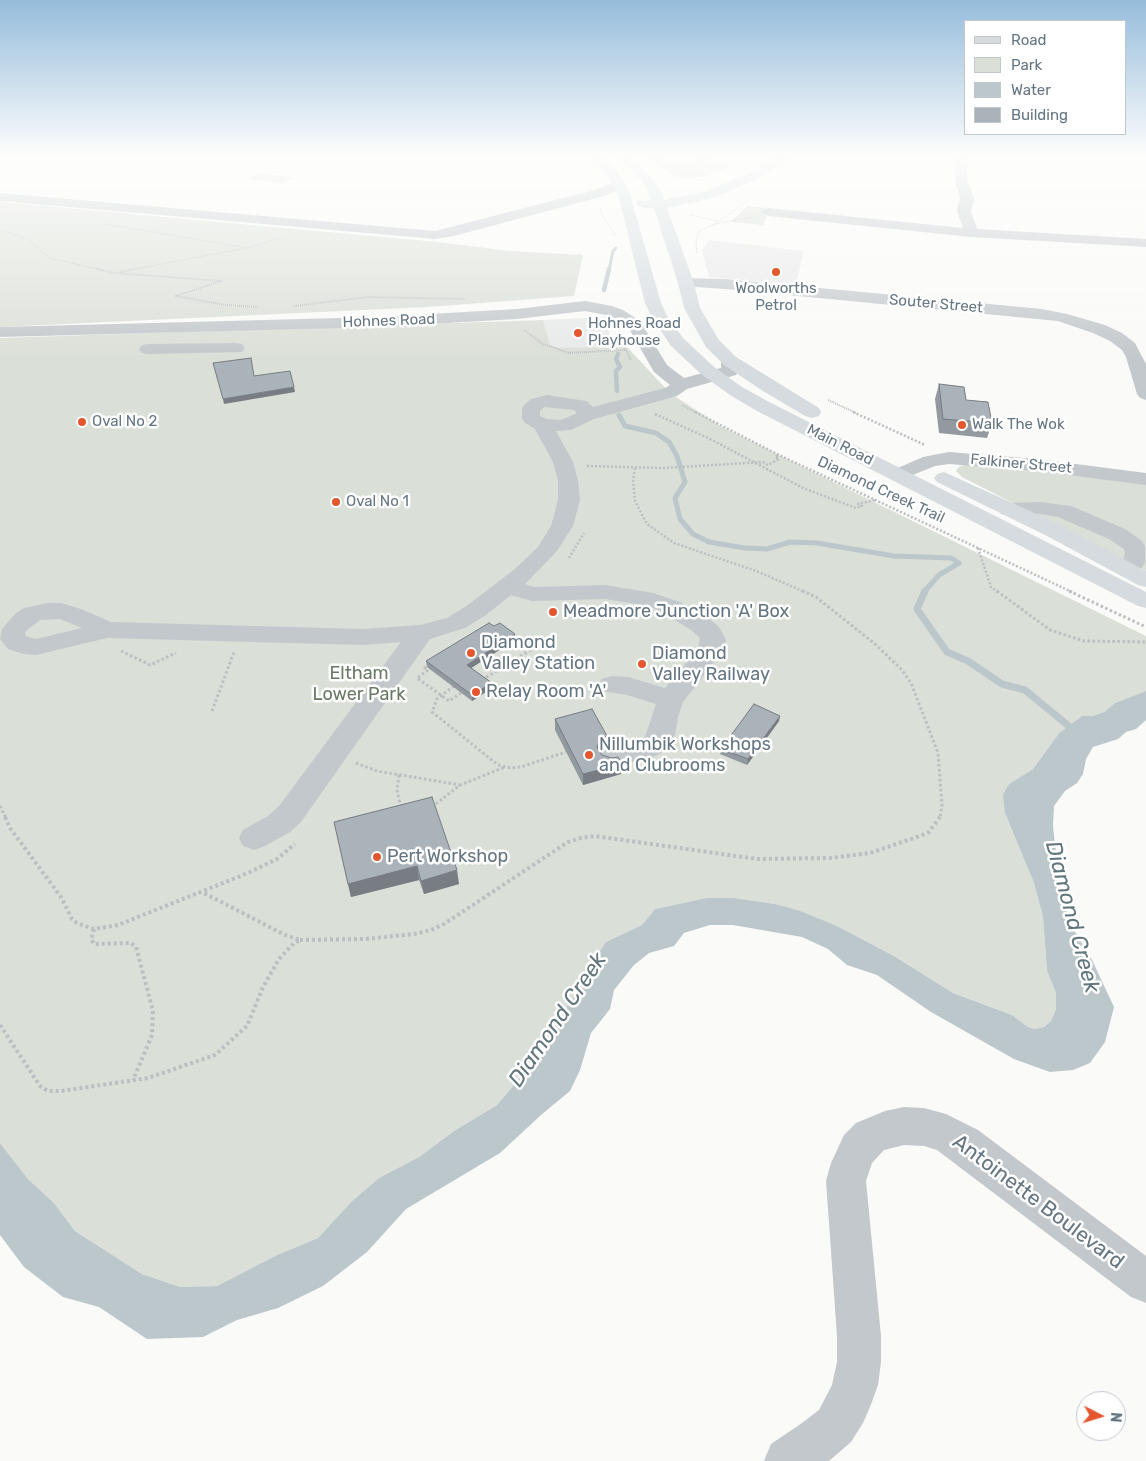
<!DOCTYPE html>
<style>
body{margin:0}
#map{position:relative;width:1146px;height:1461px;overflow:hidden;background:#fafaf8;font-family:Rubik,sans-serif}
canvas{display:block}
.legend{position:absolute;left:964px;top:20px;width:162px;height:115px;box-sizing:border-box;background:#fff;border:1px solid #c1c8cd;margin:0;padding:6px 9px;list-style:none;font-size:15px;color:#657683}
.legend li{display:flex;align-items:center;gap:10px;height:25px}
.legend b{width:25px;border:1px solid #c1c8cd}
.north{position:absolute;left:1076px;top:1391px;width:50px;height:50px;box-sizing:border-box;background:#fff;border:1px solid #c1c8cd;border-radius:50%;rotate:95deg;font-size:14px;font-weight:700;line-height:20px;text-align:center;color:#657683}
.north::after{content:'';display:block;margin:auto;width:18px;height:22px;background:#e4572e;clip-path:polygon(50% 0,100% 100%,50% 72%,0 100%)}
</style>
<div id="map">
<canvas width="1146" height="1461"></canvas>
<ul class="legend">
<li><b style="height:6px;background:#d6dbdf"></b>Road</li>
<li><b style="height:14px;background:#dadfd7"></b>Park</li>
<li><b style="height:14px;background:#bbc7cb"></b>Water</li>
<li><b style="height:14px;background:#aab3b9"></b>Building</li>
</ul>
<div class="north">N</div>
</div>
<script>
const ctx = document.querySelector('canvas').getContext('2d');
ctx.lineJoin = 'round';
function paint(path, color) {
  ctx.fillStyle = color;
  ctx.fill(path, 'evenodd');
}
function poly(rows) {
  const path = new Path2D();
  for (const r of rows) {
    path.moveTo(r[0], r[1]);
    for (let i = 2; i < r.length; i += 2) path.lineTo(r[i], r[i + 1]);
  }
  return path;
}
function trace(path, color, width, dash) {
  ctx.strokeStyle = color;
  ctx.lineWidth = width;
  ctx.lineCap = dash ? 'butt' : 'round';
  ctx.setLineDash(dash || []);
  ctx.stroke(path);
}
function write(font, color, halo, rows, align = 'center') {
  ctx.font = font + ' Rubik,sans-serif';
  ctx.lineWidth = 5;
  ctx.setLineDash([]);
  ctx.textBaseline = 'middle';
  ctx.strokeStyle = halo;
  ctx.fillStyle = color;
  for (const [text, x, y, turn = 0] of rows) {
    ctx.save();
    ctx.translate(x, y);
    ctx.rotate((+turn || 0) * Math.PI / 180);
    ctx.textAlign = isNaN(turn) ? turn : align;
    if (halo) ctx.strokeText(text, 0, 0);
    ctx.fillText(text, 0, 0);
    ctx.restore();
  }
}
paint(poly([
 [710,240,804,251,796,285,709,277,702,251],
 [606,317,612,348,559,348,549,345,543,320]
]), '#e8e9e9');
paint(poly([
 [645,156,664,156,667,165,724,162,728,168,706,176,684,179,674,176],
 [260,173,293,178,283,183,250,179],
 [0,202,438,242,509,251,583,255,574,296,428,307,0,327],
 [747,206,769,208,763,225,731,222],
 [543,320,550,345,559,348,627,347,670,393,720,426,1146,636,1146,691,1115,703,1104,712,1093,716,1082,716,1059,733,1033,769,1009,784,1005,813,1034,883,1043,917,1047,971,1056,993,1056,1009,1051,1021,1044,1027,1035,1029,1028,1027,1012,1015,953,993,894,956,837,926,775,904,734,898,706,898,655,909,642,925,606,942,597,955,594,973,586,985,569,1002,553,1039,497,1105,454,1131,419,1157,379,1178,351,1202,318,1238,277,1255,217,1286,180,1287,142,1274,75,1231,54,1203,28,1179,0,1143,0,338],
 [964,465,999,466,1146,484,1146,571,962,477,956,471,959,467]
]), '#dadfd7');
paint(poly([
 [1146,691,1146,720,1136,729,1126,732,1118,739,1093,747,1086,759,1083,774,1077,783,1065,791,1054,806,1053,826,1060,889,1071,925,1092,960,1114,1007,1105,1042,1090,1063,1073,1070,1050,1072,1014,1059,931,1012,877,975,847,965,828,949,802,937,733,925,710,925,684,933,674,946,649,953,634,965,614,990,610,1009,591,1033,580,1070,570,1091,541,1115,500,1153,406,1209,367,1252,323,1286,278,1308,237,1320,203,1337,147,1339,99,1307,63,1297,24,1267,0,1235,0,1143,28,1179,54,1203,75,1231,142,1274,180,1287,217,1286,277,1255,318,1238,351,1202,379,1178,419,1157,454,1131,497,1105,553,1039,569,1002,586,985,594,973,597,955,606,942,642,925,655,909,706,898,734,898,775,904,800,911,837,926,894,956,953,993,1012,1015,1028,1027,1035,1029,1044,1027,1051,1021,1056,1009,1056,993,1047,971,1043,917,1034,883,1005,813,1003,795,1009,784,1033,769,1059,733,1082,716,1093,716,1104,712,1115,703]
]), '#bbc7cb');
trace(poly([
 [609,270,613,251,616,248]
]), '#bbc7cb', 3);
trace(poly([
 [604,290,609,269],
 [617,391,616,371,620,367,616,359,618,354]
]), '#bbc7cb', 4.5);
trace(poly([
 [619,415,625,426,656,433,669,442,677,456,685,482,675,498,680,519,693,534,709,542,745,548,767,549,790,542,817,543,894,556,951,558,959,563,939,575,924,592]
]), '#bbc7cb', 5);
trace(poly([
 [925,591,917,609,947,652,968,661,1002,684,1025,690,1076,732]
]), '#bbc7cb', 7);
trace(poly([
 [564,156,578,164],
 [601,208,601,213,615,235],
 [690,215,718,221],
 [104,224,247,248],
 [715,224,753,217],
 [0,230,28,239,49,258,103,270],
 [697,253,696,241,699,231,717,223,756,194],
 [130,270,247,248,281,238]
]), '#bbbfc2', 1, [1, 1]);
trace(poly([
 [97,269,115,273,221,281,176,296,225,305,258,307],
 [120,272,136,269],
 [294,306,368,297,465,299],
 [524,330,543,344,569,353,625,350],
 [620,337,631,360],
 [828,400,856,413],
 [682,405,697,413]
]), '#bbbfc2', 2, [1, 1]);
trace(poly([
 [695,412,779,455,1072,592],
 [853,412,925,445],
 [655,414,708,438,803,488,856,508,862,506,858,504,875,500],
 [587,466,663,468,763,462,768,465,779,459,775,457,778,455],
 [635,468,633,480,635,501,647,524,674,543,756,571,805,592],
 [978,548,991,587,998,592],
 [569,558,584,533]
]), '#bbbfc2', 2.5, [2, 2]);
trace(poly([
 [802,591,816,597,875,644,901,669,911,683,938,753,942,805,940,818],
 [997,591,1050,630,1084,641,1146,642],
 [1069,591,1146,627],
 [121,651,150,665,176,653],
 [424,667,428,670,417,678,449,701,464,691],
 [482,680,537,646,549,643],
 [454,686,437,699,432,712,498,765,511,768,521,767,566,752],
 [212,711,234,652],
 [356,763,377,771,460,785],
 [399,775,397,790,401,808],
 [0,806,6,818],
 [432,807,460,785,505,767]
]), '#bbbfc2', 3, [2.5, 2.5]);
trace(poly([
 [5,817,10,828,61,897,72,919,77,923,94,929,118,925,248,873,277,859,295,844],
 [94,929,91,939,94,944,131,943,136,947,153,1011,152,1035,133,1080],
 [300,940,365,939,414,934,431,930,444,924,568,842,581,838,595,836,757,859,831,858,870,853,920,836,929,832,940,817],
 [0,1025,40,1086,48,1091,61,1091,148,1078,215,1055,247,1026,263,987,279,959,294,943,300,940,285,935,202,892]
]), '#bbbfc2', 4, [3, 3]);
paint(poly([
 [699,156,711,156,706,164,702,165,696,161,699,156],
 [956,156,968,156,967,180,974,198,971,211,977,229,1146,239,1146,247,971,237,768,216,761,212,768,208,963,228,957,211,960,198,955,180,956,156],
 [619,181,625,185,623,188,604,196,454,236,435,239,0,201,0,193,435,231,594,190,619,181],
 [686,278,725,279,1042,309,1067,314,1105,325,1122,333,1135,343,1146,364,1146,400,1140,398,1137,394,1126,357,1122,350,1110,341,1093,333,1058,321,725,289,681,286,678,283,681,280,686,278],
 [585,301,612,306,623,310,640,321,667,365,684,378,721,368,721,361,724,357,730,356,736,357,739,361,739,371,736,375,687,389,677,396,594,419,571,430,556,431,573,462,578,480,580,500,573,526,557,551,525,584,534,587,605,585,653,593,680,602,709,618,719,627,726,640,722,652,683,702,678,717,675,735,665,751,653,757,612,767,602,764,598,757,602,750,636,741,645,737,656,704,627,695,602,691,598,685,602,679,611,676,628,677,665,688,697,650,700,640,699,637,691,630,662,612,648,606,605,599,532,601,511,595,486,615,465,628,430,639,301,822,290,832,265,846,254,850,243,846,239,838,243,830,268,816,279,806,401,642,363,645,107,638,36,655,24,654,8,649,0,639,2,629,15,614,24,608,47,603,61,603,81,609,111,622,363,629,420,625,447,618,468,605,516,568,538,547,551,526,558,500,558,480,553,462,535,429,524,422,522,418,522,409,524,405,531,399,547,395,586,401,593,407,665,388,670,385,654,372,628,327,611,316,585,311,517,319,378,327,0,337,0,327,378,317,517,309,585,301],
 [544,407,574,410,577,413,561,420,547,419,540,416,540,411,544,407],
 [60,619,82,628,36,639,25,636,26,631,40,620,60,619],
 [236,343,242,344,245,348,242,352,148,354,142,353,139,349,142,345,148,344,236,343],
 [949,452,1037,459,1146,473,1146,485,1037,471,949,464,935,466,898,481,891,479,888,475,891,471,923,457,949,452],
 [1040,502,1071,506,1125,529,1142,541,1145,546,1145,563,1136,575,1128,577,1120,575,1116,570,1123,562,1125,552,1124,549,1109,539,1058,517,1040,514,1009,515,1001,514,998,509,1001,504,1009,503,1040,502],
 [904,1107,924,1108,946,1114,978,1130,1146,1256,1146,1303,1131,1297,937,1150,924,1146,904,1145,884,1150,872,1163,866,1181,881,1336,881,1362,878,1385,870,1407,863,1423,851,1442,829,1461,764,1461,771,1444,802,1423,819,1410,832,1385,837,1362,837,1336,826,1181,831,1163,844,1135,856,1123,885,1111,904,1107]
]), '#c3c8cc');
paint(poly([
 [587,156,600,156,617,171,629,191,661,303,666,314,683,338,713,366,742,387,771,403,1146,592,1146,608,1138,606,757,411,730,395,701,374,671,346,650,314,645,303,617,191,608,176,587,156],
 [616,156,630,156,642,166,660,189,664,200,707,191,754,171,777,156,792,156,762,177,716,197,667,208,694,283,700,308,719,340,736,357,819,408,821,412,819,416,812,418,805,416,763,391,724,365,706,347,684,308,678,283,654,208,643,208,636,204,638,201,651,200,648,190,634,172,616,156],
 [944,472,1063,526,1146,571,1146,587,1138,585,1047,536,937,482,934,478,937,474,944,472]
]), '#d6dbdf');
paint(poly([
 [939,384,966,400,992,423,987,438,939,433,935,399],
 [515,640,471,668,492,683,492,688,472,701,427,667,426,661],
 [555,719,607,747,600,749,599,751,602,755,621,774,583,785,555,730],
 [779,721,747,765,720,754,721,749],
 [334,822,459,884,424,894,419,880,351,897]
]), '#929a9f');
paint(poly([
 [294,387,295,392,224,404,223,399],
 [515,634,515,640,468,670,467,665],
 [492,683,492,688,472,701,472,695],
 [780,716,779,721,747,765,748,759],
 [607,736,607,747,600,749,596,758,597,747,601,738],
 [622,764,621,774,583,785,583,774],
 [417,866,419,880,351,897,348,884],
 [457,870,459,884,424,894,421,881]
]), '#777d82');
const building = poly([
 [251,358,254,376,290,371,294,387,223,399,213,363,251,358],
 [939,384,964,387,966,400,988,402,992,423,943,419,939,384],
 [489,623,494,626,500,623,515,634,467,665,492,683,472,695,426,661,489,623],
 [754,704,780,716,748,759,721,749,754,704],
 [592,709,607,736,601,738,597,747,602,755,612,758,618,757,622,764,583,774,555,719,592,709],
 [432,797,457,870,421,881,417,866,348,884,334,822,432,797]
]);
paint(building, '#aab3b9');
trace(building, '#777d82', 1);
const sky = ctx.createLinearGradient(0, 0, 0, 361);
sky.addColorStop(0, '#96bcdc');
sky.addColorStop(0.43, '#fdfdfc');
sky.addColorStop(1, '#fdfdfc00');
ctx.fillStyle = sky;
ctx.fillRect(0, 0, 1146, 361);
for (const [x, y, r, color] of [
 [776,272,5,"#e4572e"],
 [578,333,5,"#e4572e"],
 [82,422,5,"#e4572e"],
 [962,425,5,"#e4572e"],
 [336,502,5,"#e4572e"],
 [553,612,5,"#e4572e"],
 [471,653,5,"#e4572e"],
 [642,664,5,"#e4572e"],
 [476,692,5,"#e4572e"],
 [589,755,5,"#e4572e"],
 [377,857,5,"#e4572e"]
]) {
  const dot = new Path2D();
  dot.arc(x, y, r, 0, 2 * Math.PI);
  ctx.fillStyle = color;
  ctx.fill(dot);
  trace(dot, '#fff', 2);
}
write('15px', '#657683', '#fff', [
 ["Woolworths",776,289,"center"],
 ["Petrol",776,306,"center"],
 ["Hohnes Road",588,324],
 ["Playhouse",588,341],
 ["Oval No 2",92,422],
 ["Walk The Wok",972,425],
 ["Oval No 1",346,502]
], 'left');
write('15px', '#657683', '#fff', [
 ["Souter Street",936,304,5],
 ["Hohnes Road",389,321,-2],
 ["Main Road",840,445,27],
 ["Falkiner Street",1021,464,5],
 ["Diamond Creek Trail",881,490,25]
]);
write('18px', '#657683', '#fff', [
 ["Meadmore Junction 'A' Box",563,612],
 ["Diamond",481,643],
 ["Valley Station",481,664],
 ["Diamond",652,654],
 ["Valley Railway",652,675],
 ["Relay Room 'A'",486,692],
 ["Nillumbik Workshops",599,745],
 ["and Clubrooms",599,766],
 ["Pert Workshop",387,857]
], 'left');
write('18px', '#687a64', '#fff', [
 ["Eltham",359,674],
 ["Lower Park",359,695]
]);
write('21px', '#657683', '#fff', [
 ["Antoinette Boulevard",1038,1202,37]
]);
write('italic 22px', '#60757c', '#fff', [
 ["Diamond Creek",1072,917,75],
 ["Diamond Creek",558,1020,-56]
]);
</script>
